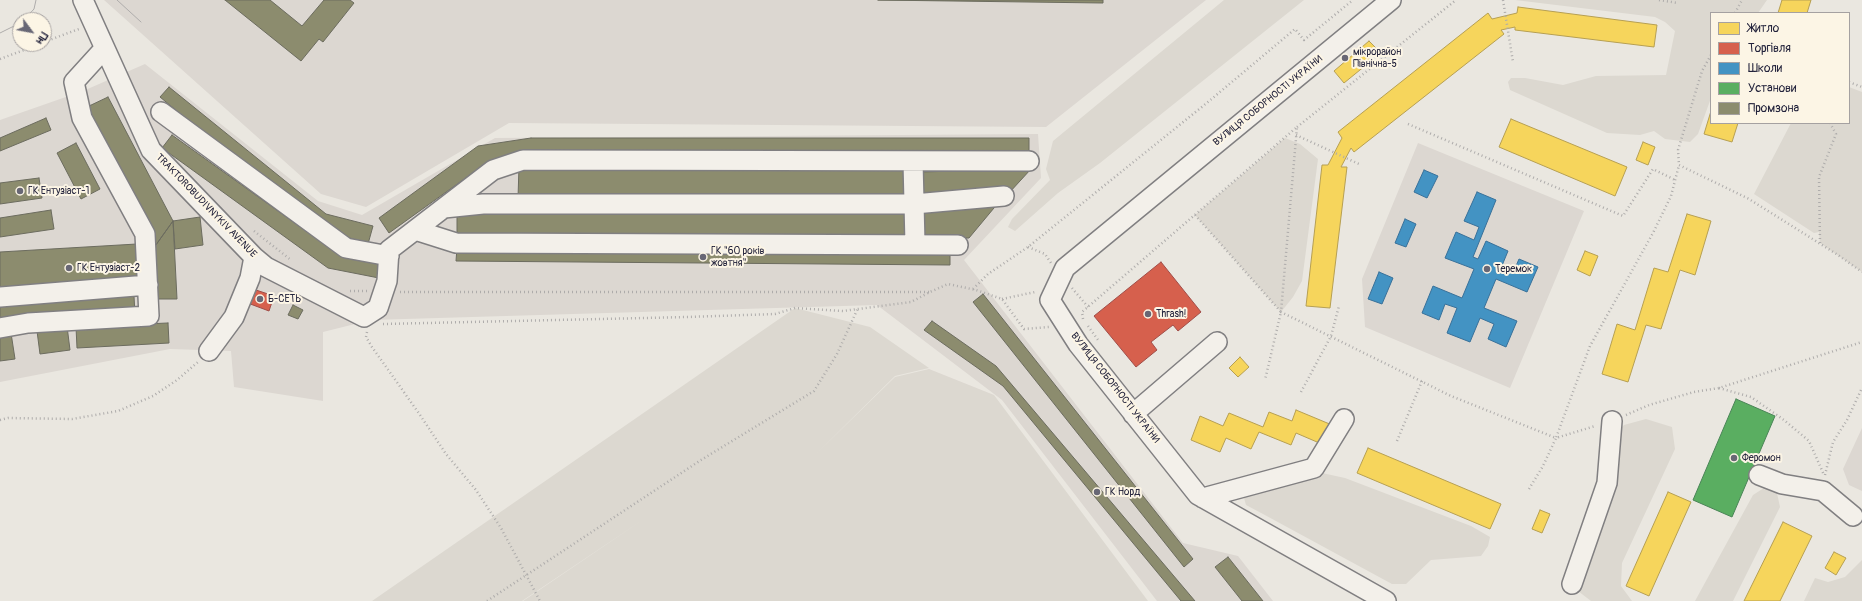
<!DOCTYPE html>
<meta charset="utf-8">
<style>
body{margin:0}
#map{position:relative;width:1862px;height:601px;overflow:hidden;background:#eae7e0;font-family:Pangolin,sans-serif}
canvas{display:block}
.legend{position:absolute;left:1710px;top:12px;width:140px;height:112px;box-sizing:border-box;background:#fcf5e5;border:1px solid #a5a1a1;margin:0;padding:5px 7px;list-style:none;font-size:12px;color:#22223b}
.legend li{display:flex;align-items:center;gap:8px;height:20px}
.legend b{width:20px;border:1px solid #a5a1a1}
.north{position:absolute;left:12px;top:12px;width:40px;height:40px;box-sizing:border-box;background:#fcf5e5;border:1px solid #a5a1a1;border-radius:50%;rotate:122deg;font-size:11px;font-weight:700;line-height:16px;text-align:center;color:#22223b}
.north::after{content:'';display:block;margin:auto;width:14px;height:18px;background:#686775;clip-path:polygon(50% 0,100% 100%,50% 72%,0 100%)}
</style>
<div id="map">
<canvas width="1862" height="601"></canvas>
<ul class="legend">
<li><b style="height:11px;background:#f6d55c"></b>Житло</li>
<li><b style="height:11px;background:#d6604d"></b>Торгівля</li>
<li><b style="height:11px;background:#4393c3"></b>Школи</li>
<li><b style="height:11px;background:#5aae61"></b>Установи</li>
<li><b style="height:11px;background:#8c8c6e"></b>Промзона</li>
</ul>
<div class="north">Пн</div>
</div>
<script>
const ctx = document.querySelector('canvas').getContext('2d');
ctx.lineJoin = 'round';
function paint(path, color) {
  ctx.fillStyle = color;
  ctx.fill(path, 'evenodd');
}
function poly(rows) {
  const path = new Path2D();
  for (const r of rows) {
    path.moveTo(r[0], r[1]);
    for (let i = 2; i < r.length; i += 2) path.lineTo(r[i], r[i + 1]);
  }
  return path;
}
function trace(path, color, width, dash) {
  ctx.strokeStyle = color;
  ctx.lineWidth = width;
  ctx.lineCap = dash ? 'butt' : 'round';
  ctx.setLineDash(dash || []);
  ctx.stroke(path);
}
function write(font, color, halo, rows, align = 'center') {
  ctx.font = font + ' Pangolin,sans-serif';
  ctx.lineWidth = 4;
  ctx.setLineDash([]);
  ctx.textBaseline = 'middle';
  ctx.strokeStyle = halo;
  ctx.fillStyle = color;
  for (const [text, x, y, turn = 0] of rows) {
    ctx.save();
    ctx.translate(x, y);
    ctx.rotate((+turn || 0) * Math.PI / 180);
    ctx.textAlign = isNaN(turn) ? turn : align;
    if (halo) ctx.strokeText(text, 0, 0);
    ctx.fillText(text, 0, 0);
    ctx.restore();
  }
}
paint(poly([
 [104,0,1206,0,1046,127,509,123,366,207,321,194],
 [145,64,318,201,362,215,495,138,1038,134,1041,178,964,260,1183,543,1238,556,1273,601,1157,601,1002,400,877,305,371,320,323,332,323,401,234,387,231,351,170,349,0,382,0,120,83,91],
 [1418,143,1584,211,1510,388,1365,327,1362,279],
 [1862,428,1862,491,1849,485,1843,469]
]), '#dcd7d1');
paint(poly([
 [1224,0,1304,0,1100,163,1058,193,1015,231,1008,227,1012,219,1050,180,1046,169,1053,141],
 [1515,0,1767,0,1758,13,1711,13,1711,98,1698,134,1690,142,1665,139,1654,131,1640,135,1607,133,1510,90,1508,82,1511,78,1525,78,1563,85,1596,76,1666,75,1675,31,1665,22,1655,17],
 [1849,87,1862,92,1862,272,1820,243,1819,232,1814,233,1754,194,1791,123,1849,123],
 [1285,138,1300,144,1318,159,1302,281,1293,297,1281,312,1195,215],
 [795,308,870,327,929,368,895,376,815,455,895,377,929,369,994,395,1148,601,523,601,644,519,522,601,372,601],
 [1646,419,1672,427,1675,449,1622,563,1621,586,1632,601,1591,601,1578,591,1618,431,1624,425],
 [1322,473,1345,478,1471,526,1490,537,1488,546,1481,556,1431,560,1406,584,1392,584,1263,514,1246,505,1244,498,1253,492],
 [1767,486,1777,493,1780,507,1733,601,1695,601,1753,495],
 [1862,560,1862,601,1804,601,1815,578,1828,582,1845,577]
]), '#dcd8d0');
const homes = poly([
 [1782,0,1811,0,1807,13,1778,13,1782,0],
 [1518,7,1657,25,1654,47,1515,30,1515,27,1501,30,1504,34,1354,152,1351,148,1341,167,1347,167,1330,308,1306,306,1322,165,1328,165,1342,138,1338,132,1488,13,1492,19,1517,13,1518,7],
 [1369,41,1376,48,1367,56,1371,61,1344,83,1334,71,1369,41],
 [1711,111,1711,123,1738,123,1732,142,1704,134,1711,111],
 [1511,119,1627,167,1615,196,1499,147,1511,119],
 [1643,142,1655,147,1648,165,1636,160,1643,142],
 [1687,214,1711,221,1695,275,1680,270,1661,329,1646,325,1628,382,1602,374,1617,324,1635,330,1654,268,1668,272,1687,214],
 [1585,251,1598,256,1590,276,1577,270,1585,251],
 [1240,357,1249,367,1238,377,1229,368,1240,357],
 [1296,410,1332,425,1324,445,1296,433,1291,445,1259,432,1251,449,1226,438,1220,452,1191,440,1200,416,1223,426,1229,413,1263,427,1269,412,1292,421,1296,410],
 [1368,448,1501,504,1490,529,1357,473,1368,448],
 [1668,492,1691,502,1649,596,1626,586,1668,492],
 [1540,510,1550,514,1542,533,1532,529,1540,510],
 [1783,522,1812,536,1780,601,1744,601,1783,522],
 [1834,552,1846,558,1836,575,1825,568,1834,552]
]);
paint(homes, '#f6d55c');
trace(homes, '#b69f52', 1);
const shops = poly([
 [1161,262,1201,312,1178,331,1173,325,1151,342,1157,350,1136,367,1094,316,1161,262],
 [250,288,274,296,269,311,245,302,250,288]
]);
paint(shops, '#d6604d');
trace(shops, '#a04d48', 1);
const schools = poly([
 [1424,170,1438,176,1427,198,1414,192,1424,170],
 [1477,192,1496,200,1473,257,1478,259,1486,241,1508,251,1501,268,1513,273,1519,259,1538,267,1527,292,1496,279,1484,308,1517,321,1506,347,1488,339,1494,324,1480,318,1470,342,1447,333,1457,308,1445,304,1439,320,1422,313,1433,286,1462,298,1474,269,1445,258,1456,232,1474,240,1479,227,1464,221,1477,192],
 [1405,219,1416,224,1406,247,1395,243,1405,219],
 [1379,272,1393,278,1382,304,1368,299,1379,272]
]);
paint(schools, '#4393c3');
trace(schools, '#39719a', 1);
const public = poly([
 [1736,399,1775,416,1732,517,1693,500,1736,399]
]);
paint(public, '#5aae61');
trace(public, '#498456', 1);
const industry = poly([
 [225,0,270,0,302,26,324,0,350,0,354,3,323,42,319,39,301,61,225,0],
 [878,0,1103,0,1103,3,878,0],
 [169,87,326,214,373,226,368,244,319,228,160,97,169,87],
 [108,97,173,221,153,249,87,107,108,97],
 [46,118,51,130,0,151,0,138,46,118],
 [172,135,338,254,387,264,384,279,328,268,162,148,172,135],
 [531,138,1029,138,1029,154,531,154,488,162,389,233,379,218,478,146,531,138],
 [76,143,100,189,81,199,57,153,76,143],
 [519,167,907,170,907,201,518,198,519,167],
 [1031,169,1009,193,921,197,920,172,1031,169],
 [39,178,42,198,0,204,0,183,39,178],
 [999,202,969,238,924,239,921,210,999,202],
 [51,210,54,229,0,237,0,218,51,210],
 [907,211,907,236,457,236,457,212,907,211],
 [200,217,203,245,175,249,173,221,200,217],
 [173,221,177,299,155,299,153,249,173,221],
 [137,244,139,283,0,292,0,252,137,244],
 [457,248,950,252,950,265,456,261,457,248],
 [983,294,1193,559,1184,567,973,302,983,294],
 [134,296,135,315,0,321,0,302,134,296],
 [293,305,303,310,298,319,288,315,293,305],
 [932,321,996,366,1195,601,1181,601,1003,386,924,330,932,321],
 [168,323,169,343,77,348,76,327,168,323],
 [67,326,70,350,40,354,37,331,67,326],
 [11,333,15,359,0,361,0,335,11,333],
 [1228,557,1263,601,1242,601,1215,567,1228,557]
]);
paint(industry, '#8c8c6e');
trace(industry, '#6c6c5f', 1);
const minor = poly([
 [83,0,151,150,254,257,266,267,364,317,378,308,387,281,389,250,493,170,523,160,1029,161],
 [161,112,346,248,389,256],
 [913,161,915,244],
 [444,208,483,204,914,204,1004,196],
 [415,230,456,243,958,245],
 [0,297,148,285],
 [0,328,28,323,149,316,145,234,82,118,74,82,104,49],
 [209,351,234,317,250,278,254,257],
 [1133,414,1217,342],
 [1759,475,1782,484,1823,491,1853,516],
 [1203,498,1314,468,1344,419],
 [1572,584,1607,483,1612,421],
 [1386,601,1198,495,1078,344,1050,300,1065,268,1391,0]
]);
trace(minor, '#807f81', 22);
trace(poly([
 [1503,0,1513,62],
 [1659,0,1678,3],
 [1735,13,1742,0],
 [44,42,79,29],
 [1711,55,1702,71,1678,150,1679,165,1749,199,1838,255,1862,272],
 [0,59,40,44],
 [1849,82,1862,87],
 [1408,124,1623,216,1653,169,1675,180],
 [1297,127,1456,0],
 [1296,135,1359,164],
 [1195,215,1281,312,1265,380],
 [254,231,291,260],
 [1820,243,1819,177,1836,134,1830,123],
 [1028,247,1045,254,1051,263],
 [1072,288,1088,307],
 [973,289,988,274,1028,247,1208,102,1295,29,1304,40,1353,0],
 [350,291,367,291],
 [400,292,930,292],
 [1002,299,1035,292],
 [1083,319,1082,312,1297,127,1281,312,1451,396,1556,438,1590,346,1653,233,1671,196,1679,165],
 [383,324,688,317,775,314,795,308,843,311,911,302,930,292,948,284,976,290,1002,299,1024,329,1049,327],
 [1088,326,1098,340],
 [367,332,366,337,372,347,418,412,446,454,476,490,501,528,540,601],
 [1719,388,1751,397,1784,420,1809,441,1824,475],
 [1301,392,1331,336,1339,306],
 [1626,415,1649,405,1694,392,1719,388,1862,342],
 [0,420,8,418,72,419,118,411,153,396,177,380,198,362],
 [1397,441,1422,381],
 [1825,475,1833,442,1847,420,1862,388],
 [1529,489,1543,466,1556,438,1595,426],
 [487,601,701,460,814,391,837,354,858,308]
]), '#aeacab', 2.5, [1, 3]);
trace(minor, '#f3f0ea', 19);
trace(poly([
 [117,0,141,22],
 [24,20,34,9,36,0],
 [0,33,20,23]
]), '#aeacab', 1);
for (const [x, y, r, color] of [
 [1345,58,4,"#686775"],
 [20,191,4,"#686775"],
 [703,257,4,"#686775"],
 [69,268,4,"#686775"],
 [1487,269,4,"#686775"],
 [260,299,4,"#686775"],
 [1148,314,4,"#686775"],
 [1734,458,4,"#686775"],
 [1097,492,4,"#686775"]
]) {
  const dot = new Path2D();
  dot.arc(x, y, r, 0, 2 * Math.PI);
  ctx.fillStyle = color;
  ctx.fill(dot);
  trace(dot, '#fcf5e5', 1.5);
}
write('10px', '#22223b', '#fcf5e5', [
 ["мікрорайон",1353,52],
 ["Північна-5",1353,64],
 ["ГК Ентузіаст-1",28,191],
 ["ГК \"60 років",711,251],
 ["жовтня\"",711,263],
 ["ГК Ентузіаст-2",77,268],
 ["Теремок",1495,269],
 ["Б-СЕТЬ",268,299],
 ["Thrash!",1156,314],
 ["Феромон",1742,458],
 ["ГК Норд",1105,492]
], 'left');
write('10px', '#22223b', '#fcf5e5', [
 ["ВУЛИЦЯ СОБОРНОСТІ УКРАЇНИ",1268,101,-39],
 ["TRAKTOROBUDIVNYKIV AVENUE",206,206,46],
 ["ВУЛИЦЯ СОБОРНОСТІ УКРАЇНИ",1115,388,52]
]);
</script>
